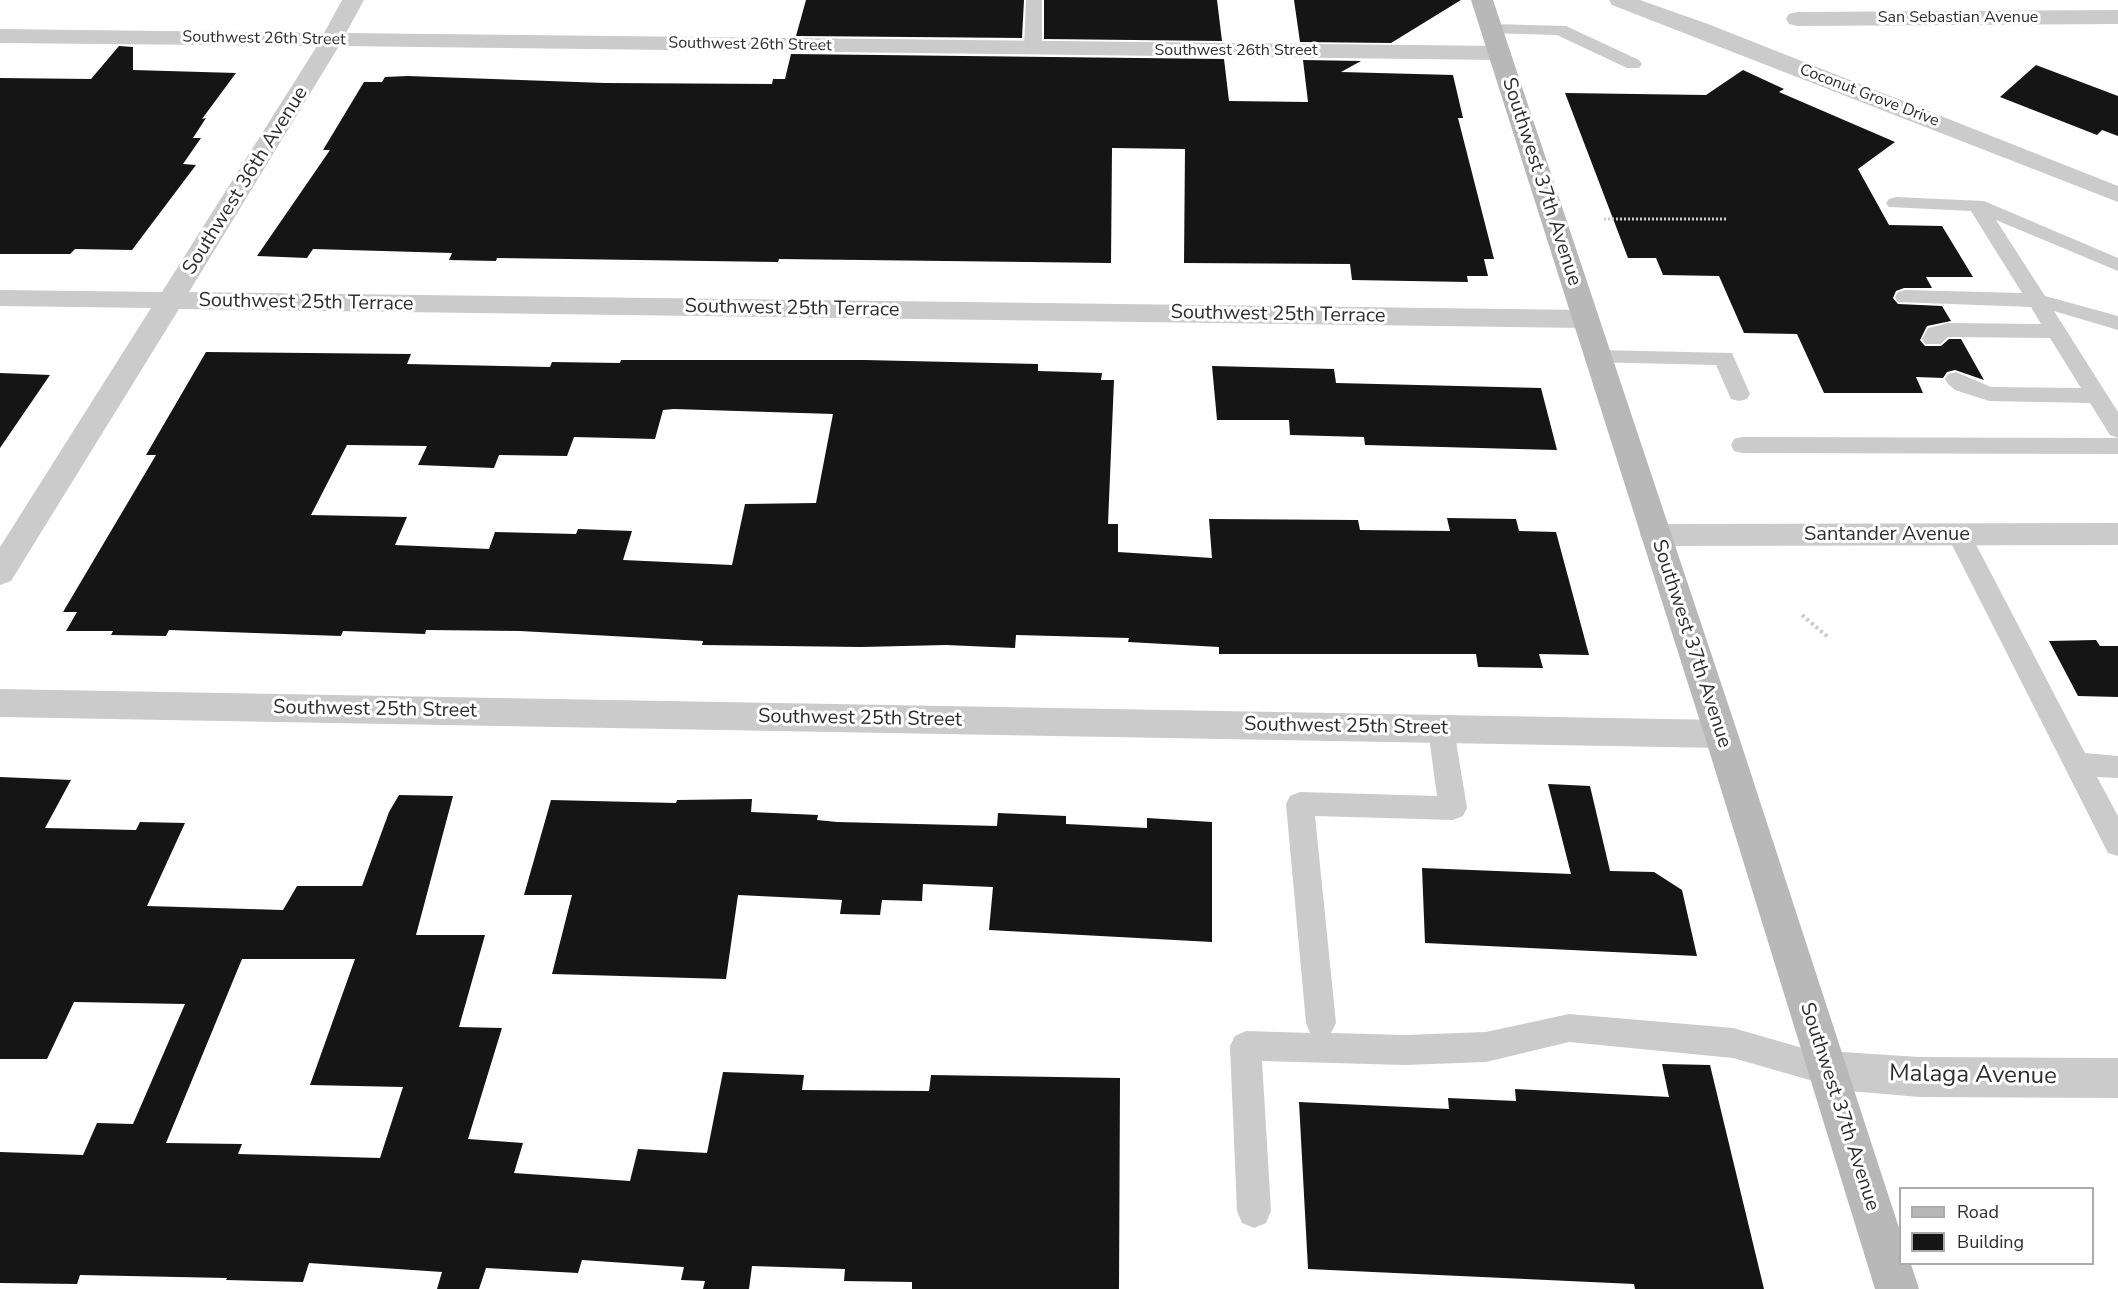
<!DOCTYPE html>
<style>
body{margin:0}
#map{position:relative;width:2118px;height:1289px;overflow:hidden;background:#fff;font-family:"Nunito Sans",sans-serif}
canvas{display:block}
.legend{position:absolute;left:1899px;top:1187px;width:195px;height:78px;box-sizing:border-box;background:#fff;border:2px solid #ababab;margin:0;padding:8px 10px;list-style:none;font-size:18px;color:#2e2e2e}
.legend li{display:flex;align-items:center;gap:12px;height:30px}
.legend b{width:30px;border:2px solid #ababab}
</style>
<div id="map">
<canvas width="2118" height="1289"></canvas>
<ul class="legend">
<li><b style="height:8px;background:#b8b8b8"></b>Road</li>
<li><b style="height:16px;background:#151515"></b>Building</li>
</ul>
</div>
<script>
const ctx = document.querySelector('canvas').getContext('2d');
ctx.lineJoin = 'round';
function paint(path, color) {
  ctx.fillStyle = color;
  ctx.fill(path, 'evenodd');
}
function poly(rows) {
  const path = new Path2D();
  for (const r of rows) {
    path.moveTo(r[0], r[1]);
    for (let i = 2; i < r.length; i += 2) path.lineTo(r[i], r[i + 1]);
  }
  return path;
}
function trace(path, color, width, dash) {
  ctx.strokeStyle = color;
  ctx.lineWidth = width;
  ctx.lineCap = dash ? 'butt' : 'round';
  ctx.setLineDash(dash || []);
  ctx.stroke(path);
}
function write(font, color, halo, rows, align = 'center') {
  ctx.font = font + ' "Nunito Sans",sans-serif';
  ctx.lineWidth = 6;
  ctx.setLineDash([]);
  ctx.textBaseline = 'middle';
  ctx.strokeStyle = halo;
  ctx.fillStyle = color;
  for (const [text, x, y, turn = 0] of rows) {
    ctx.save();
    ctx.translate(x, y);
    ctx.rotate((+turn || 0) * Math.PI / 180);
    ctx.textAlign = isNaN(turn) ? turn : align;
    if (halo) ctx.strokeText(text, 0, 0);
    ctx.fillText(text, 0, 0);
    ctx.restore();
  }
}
paint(poly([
 [806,0,1024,0,1022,38,796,36],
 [1044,0,1217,0,1222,41,1044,39],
 [1294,0,1461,0,1391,43,1300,42],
 [119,46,133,47,133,70,236,73,202,119,206,118,193,138,201,138,183,164,196,165,132,250,75,249,70,254,0,254,0,78,91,79],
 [791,54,1224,59,1229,101,1308,102,1303,60,1361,61,1341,72,1453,75,1463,118,1458,118,1494,259,1484,259,1488,276,1467,276,1468,282,1352,280,1350,264,1184,263,1185,149,1112,148,1111,263,779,259,778,262,497,258,496,261,449,260,452,253,313,249,307,258,257,256,330,150,323,150,364,82,382,82,385,77,408,76,605,83,772,84,773,79,785,79],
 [2036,65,2118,96,2118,136,2102,130,2097,135,2000,97],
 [1743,70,1784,89,1779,92,1895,142,1858,169,1889,225,1942,226,1973,277,1926,277,1932,288,1904,288,1896,291,1893,298,1898,304,1942,306,1951,321,1927,326,1920,340,1925,346,1941,346,1949,339,1961,339,1984,380,1955,370,1947,372,1943,378,1916,377,1923,393,1824,393,1797,334,1744,333,1719,276,1663,275,1656,258,1628,258,1565,93,1706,95],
 [206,352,411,354,407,364,550,367,552,362,620,363,621,360,864,360,1038,364,1038,371,1102,373,1101,380,1114,380,1108,524,1118,524,1118,552,1212,558,1209,519,1358,520,1360,530,1450,531,1447,518,1516,519,1519,531,1556,532,1589,655,1539,654,1543,668,1478,667,1476,654,1219,654,1219,647,1128,642,1129,638,1016,635,1015,648,946,645,861,647,702,645,703,641,520,631,426,630,425,634,343,631,341,636,169,630,166,636,111,635,113,631,66,631,77,612,63,612,156,455,146,455],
 [674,409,833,414,816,503,745,504,732,565,623,560,632,531,578,529,576,534,495,532,489,549,395,545,407,517,311,515,347,445,427,446,418,465,494,468,499,455,567,456,574,437,655,439,663,410],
 [1212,366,1334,369,1336,383,1541,388,1557,450,1365,445,1364,437,1290,435,1289,420,1217,420],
 [0,373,50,375,0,448],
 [2096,640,2100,646,2118,646,2118,697,2078,696,2049,641],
 [0,777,71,780,45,828,136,830,140,822,185,823,147,906,283,910,297,886,362,886,389,812,399,795,453,796,416,935,485,935,459,1027,502,1028,468,1139,523,1143,514,1173,630,1181,638,1149,707,1153,723,1072,804,1075,802,1090,929,1091,931,1075,1120,1078,1119,1289,912,1289,912,1282,844,1281,845,1269,752,1266,749,1289,703,1289,705,1281,681,1280,684,1267,582,1260,578,1273,486,1268,479,1289,437,1289,442,1272,309,1263,303,1282,226,1280,227,1278,80,1275,77,1284,0,1283,0,1152,83,1155,97,1123,133,1124,185,1004,74,1002,47,1059,0,1059],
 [242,959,355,959,310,1085,403,1087,380,1158,238,1154,242,1144,166,1143],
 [1548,784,1590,786,1610,871,1654,872,1682,890,1697,956,1425,943,1422,868,1571,874],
 [752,799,751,812,818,815,817,820,837,822,997,826,998,813,1066,816,1066,824,1147,828,1147,818,1212,822,1212,942,989,930,993,887,923,884,922,901,882,900,880,915,840,914,842,900,738,895,726,979,552,974,572,895,524,895,551,800,676,803,677,800],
 [1662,1064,1710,1065,1764,1289,1635,1289,1634,1284,1308,1269,1299,1102,1449,1109,1448,1098,1516,1101,1515,1089,1669,1097]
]), '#151515');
trace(poly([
 [1604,219,1727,219]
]), '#cbcbcb', 3, [2, 2]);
trace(poly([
 [1802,615,1828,637]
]), '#cbcbcb', 4, [3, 3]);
paint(poly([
 [1026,0,1042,0,1042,49,1033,54,1024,49,1026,0],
 [1492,24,1566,26,1639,60,1642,64,1639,68,1627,68,1557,35,1486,33,1484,29,1486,25,1492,24],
 [1896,197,1984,201,2118,258,2118,271,1996,220,2045,296,2118,316,2118,330,2054,311,2118,412,2118,438,2110,435,2090,403,1989,401,1955,390,1948,384,1945,379,1948,374,1956,372,1991,387,2081,388,2050,338,1948,337,1941,344,1925,344,1922,339,1928,328,1948,323,2041,324,2031,307,1898,302,1895,297,1898,292,1905,290,2022,293,1971,211,1889,207,1886,203,1889,199,1896,197],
 [1598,350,1732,353,1750,394,1747,399,1739,401,1731,399,1716,365,1590,362,1587,357,1590,352,1598,350],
 [1742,437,2118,438,2118,454,1742,453,1734,451,1731,445,1734,439,1742,437],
 [1959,526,1967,529,1971,535,2085,753,2118,756,2118,778,2097,777,2118,816,2118,856,2108,853,1947,535,1951,529,1959,526],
 [1441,718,1450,721,1454,729,1467,808,1463,816,1453,820,1315,816,1336,1023,1331,1033,1405,1035,1486,1032,1569,1014,1733,1028,1827,1055,1838,1059,1843,1070,1838,1081,1827,1085,1733,1058,1569,1042,1486,1062,1405,1065,1262,1061,1271,1211,1266,1223,1254,1228,1242,1223,1237,1211,1230,1046,1235,1036,1246,1031,1310,1033,1306,1023,1286,804,1290,796,1300,792,1437,796,1428,729,1432,721,1441,718]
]), '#cbcbcb');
paint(poly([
 [342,0,364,0,346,33,1500,46,1508,48,1511,53,1508,58,1500,60,339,46,189,292,1585,310,1595,313,1599,319,1595,325,1585,328,179,309,11,581,0,585,0,547,151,308,0,306,0,290,162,292,317,46,0,43,0,29,324,33,342,0],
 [1609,0,1640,0,1708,24,2118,186,2118,202,1612,5,1609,0],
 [2118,10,2118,24,1797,26,1789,24,1786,19,1789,14,1797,12,2118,10],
 [2118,523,2118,545,1656,546,1645,543,1640,535,1645,527,1656,524,2118,523],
 [0,689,1721,720,1733,724,1738,734,1733,744,1721,748,0,717,0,689],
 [1827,1051,1919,1057,2118,1058,2118,1098,1919,1097,1827,1089,1813,1084,1807,1070,1813,1056,1827,1051]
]), '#cbcbcb');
paint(poly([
 [1471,0,1493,0,1738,734,1900,1231,1900,1264,1911,1264,1919,1289,1875,1289,1704,734,1471,0]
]), '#b8b8b8');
write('16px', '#2e2e2e', '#fff', [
 ["San Sebastian Avenue",1958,18],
 ["Southwest 26th Street",264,39,1],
 ["Southwest 26th Street",750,45,1],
 ["Southwest 26th Street",1236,51],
 ["Coconut Grove Drive",1869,96,21]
]);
write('20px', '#2e2e2e', '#fff', [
 ["Southwest 36th Avenue",246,181,-58],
 ["Southwest 37th Avenue",1541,182,72],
 ["Southwest 25th Terrace",306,303,1],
 ["Southwest 25th Terrace",792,309,1],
 ["Southwest 25th Terrace",1278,315,1],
 ["Santander Avenue",1887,535],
 ["Southwest 37th Avenue",1691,644,72],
 ["Southwest 25th Street",375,710,1],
 ["Southwest 25th Street",860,719,1],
 ["Southwest 25th Street",1346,727,1],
 ["Southwest 37th Avenue",1839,1107,72]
]);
write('24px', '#2e2e2e', '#fff', [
 ["Malaga Avenue",1973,1076,1]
]);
</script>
